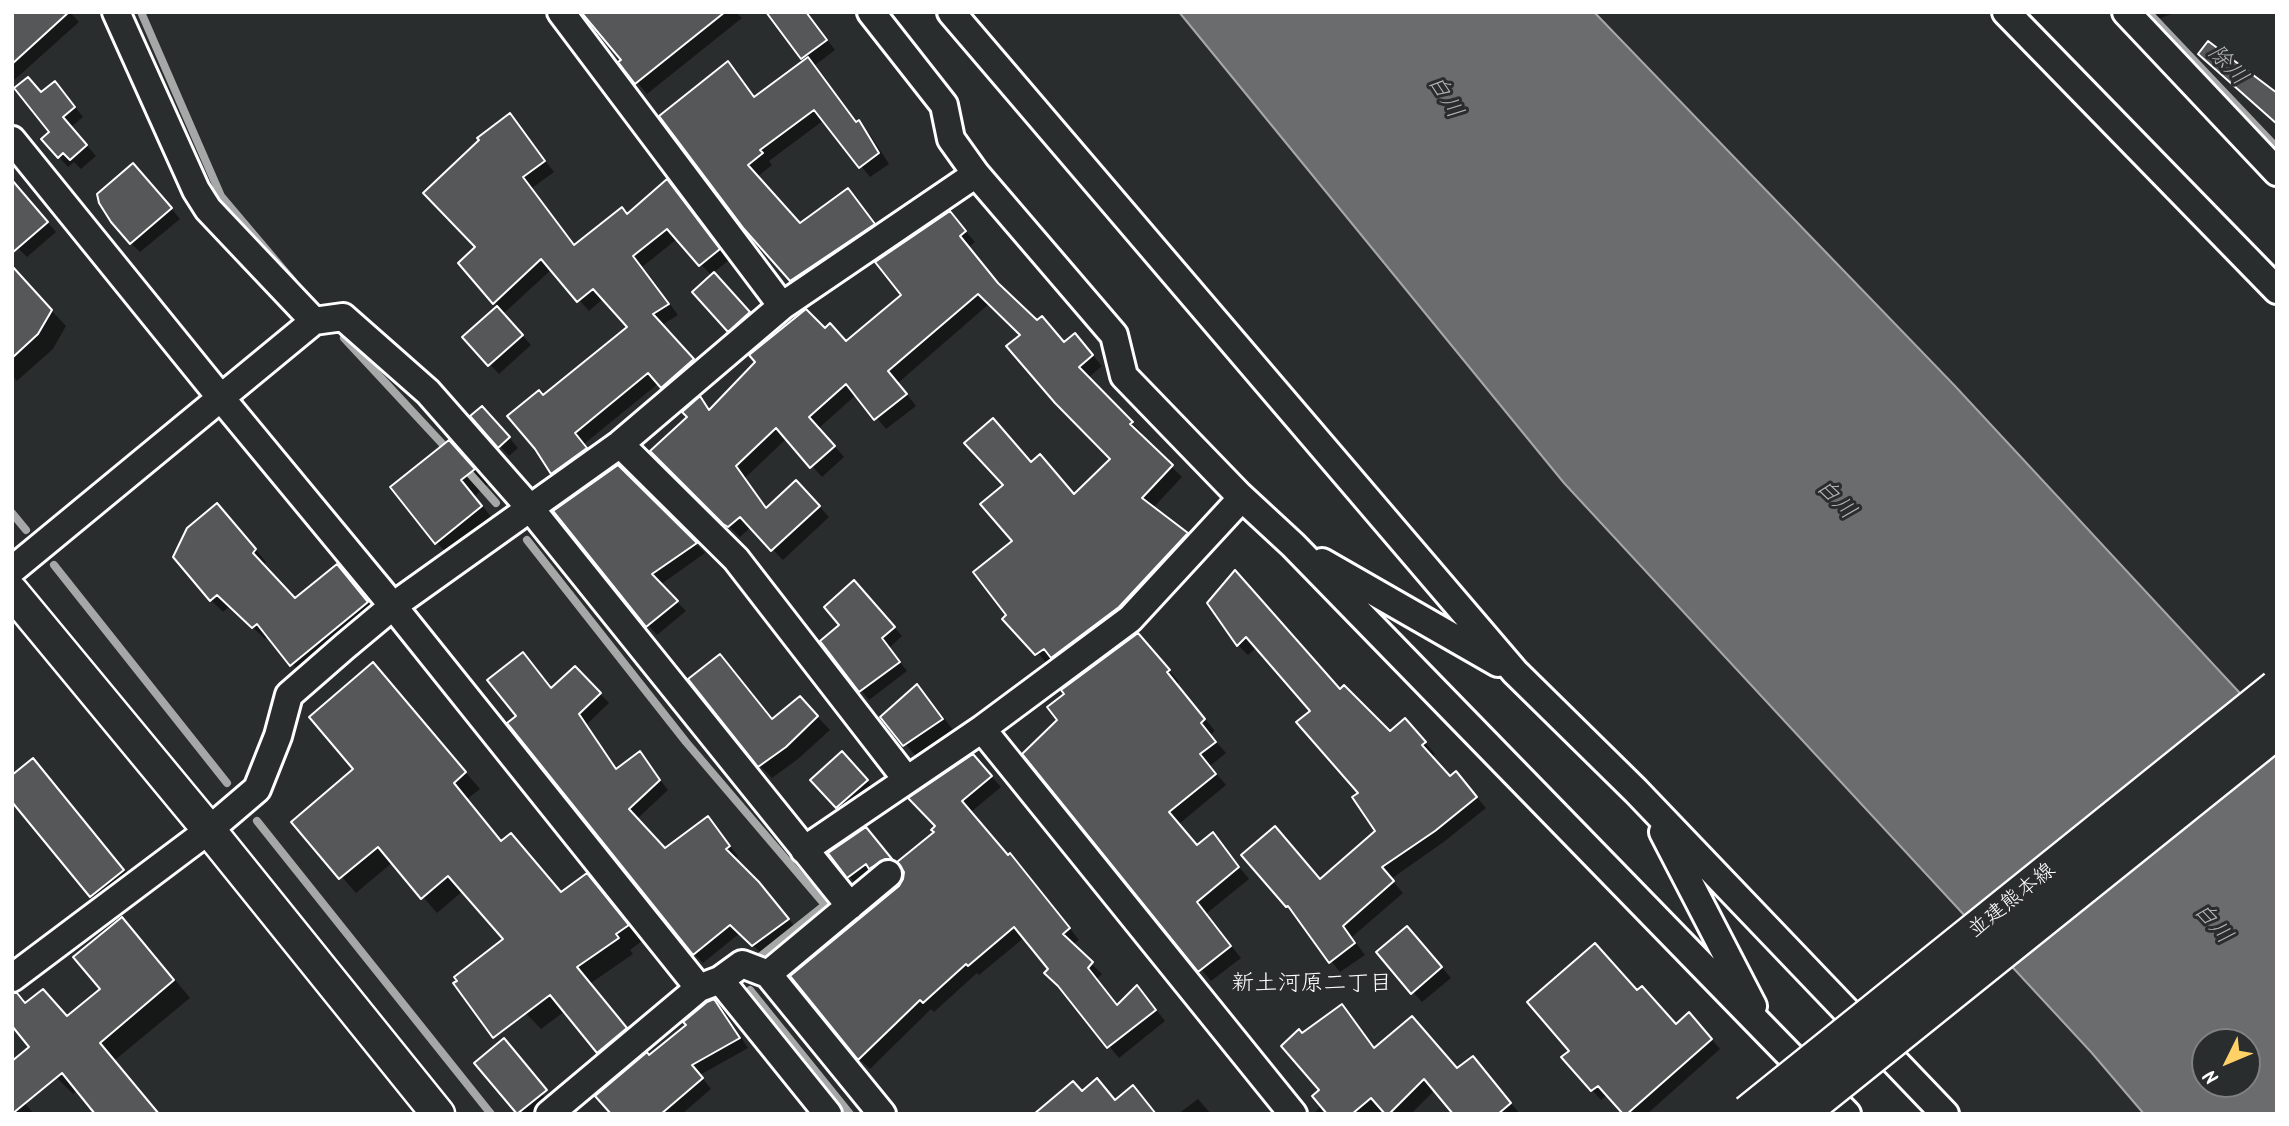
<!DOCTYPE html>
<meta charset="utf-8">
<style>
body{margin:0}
#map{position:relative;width:2289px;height:1126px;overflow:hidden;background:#2a2d2e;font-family:Kalam,sans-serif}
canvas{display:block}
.frame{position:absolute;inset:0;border:14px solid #fff;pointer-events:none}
.north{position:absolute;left:2191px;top:1028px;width:70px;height:70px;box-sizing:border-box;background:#2a2d2e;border:2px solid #7f8182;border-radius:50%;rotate:227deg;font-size:19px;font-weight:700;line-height:28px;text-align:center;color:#fff}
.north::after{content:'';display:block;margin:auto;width:24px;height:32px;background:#ffd166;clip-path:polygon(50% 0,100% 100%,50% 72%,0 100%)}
</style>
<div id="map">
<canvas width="2289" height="1126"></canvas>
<div class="frame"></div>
<div class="north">N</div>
</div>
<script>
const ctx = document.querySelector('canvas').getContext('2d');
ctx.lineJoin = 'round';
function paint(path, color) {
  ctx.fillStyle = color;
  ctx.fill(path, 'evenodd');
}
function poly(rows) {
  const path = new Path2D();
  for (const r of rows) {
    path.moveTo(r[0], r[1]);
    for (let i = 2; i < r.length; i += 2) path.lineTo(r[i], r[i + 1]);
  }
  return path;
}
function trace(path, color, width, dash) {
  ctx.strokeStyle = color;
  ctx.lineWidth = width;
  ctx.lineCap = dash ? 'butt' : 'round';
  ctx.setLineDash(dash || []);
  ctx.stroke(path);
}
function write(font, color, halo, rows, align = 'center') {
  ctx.font = font + ' Kalam,"Klee One",sans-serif';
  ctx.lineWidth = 6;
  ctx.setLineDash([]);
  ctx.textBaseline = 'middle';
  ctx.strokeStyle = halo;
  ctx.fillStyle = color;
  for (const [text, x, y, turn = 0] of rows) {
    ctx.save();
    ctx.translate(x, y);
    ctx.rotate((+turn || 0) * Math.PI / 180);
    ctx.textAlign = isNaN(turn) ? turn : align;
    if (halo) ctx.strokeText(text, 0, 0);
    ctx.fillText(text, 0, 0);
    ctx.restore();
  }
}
const water = poly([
 [1179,12,1594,12,1955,386,2277,733,2277,1114,2144,1114,2091,1052,1564,483,1179,12],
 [2205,1042,2247,1042,2247,1084,2205,1084,2205,1042]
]);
paint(water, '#6a6c6d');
trace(water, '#a6a7a7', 2);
paint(poly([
 [12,12,70,12,79,22,12,82],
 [673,12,736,12,742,18,647,94,620,62],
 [806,12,835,50,814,66,858,123,869,133,889,164,870,177,824,120,769,161,772,165,757,177,801,225,847,190,884,235,802,291,745,228,728,63,756,98,806,61,771,16],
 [2151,12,2177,12,2158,19],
 [64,93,83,117,71,127,96,156,81,169,74,162,68,167,59,157,42,94],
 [510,115,554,172,532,188,575,246,628,215,667,182,729,260,713,273,759,323,738,340,729,330,712,276,677,239,642,267,678,315,662,325,703,371,673,397,659,383,584,444,596,459,563,483,552,473,543,397,630,328,604,298,589,311,552,269,503,314,531,345,499,374,465,337,499,307,460,263,478,247],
 [143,175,180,219,140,252,131,243],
 [23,194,56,232,27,257,18,248],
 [950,213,975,242,969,247,1007,294,1037,322,1065,344,1085,346,1102,366,1088,378,1142,433,1140,436,1182,477,1153,508,1197,544,1130,618,1047,664,1008,615,1015,541,1032,464,1075,496,1113,459,1022,335,990,303,898,383,916,406,886,429,857,394,819,428,844,457,822,477,787,438,745,478,768,509,807,493,829,517,783,560,751,527,740,537,652,452,689,417,700,399,711,410,825,330,847,343,904,295],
 [12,268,66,326,53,349,17,381,12,376],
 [473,416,492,417,518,448,509,456],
 [464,457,488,484,475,496,495,522,451,557,437,543],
 [618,467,705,553,660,585,686,611,657,635,648,625],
 [229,517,266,562,264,566,295,600,337,566,378,614,303,676,269,635,265,639,230,606,223,612,211,600],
 [862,591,902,636,889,648,907,671,869,700,822,642,842,625],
 [1210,603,1340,690,1390,733,1415,731,1435,754,1432,757,1450,778,1456,773,1486,808,1445,841,1391,879,1403,893,1352,937,1365,955,1340,972,1287,906,1321,881,1378,831,1361,793,1313,711,1257,647,1248,655,1238,645],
 [1149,646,1179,682,1176,684,1215,731,1210,735,1226,753,1210,766,1226,785,1179,824,1198,846,1212,834,1249,879,1206,914,1241,958,1211,981,1025,754],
 [720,657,773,720,812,711,830,730,798,759,772,778,760,766],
 [373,665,480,789,467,799,503,842,526,851,562,893,587,875,602,891,642,941,630,950,633,954,591,983,641,1044,613,1067,565,1011,541,1029,516,1003,505,939,463,891,437,913,393,862,356,893,294,822,356,770],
 [575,668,609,703,587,724,617,770,640,753,668,790,637,819,665,850,708,818,738,856,734,859,768,894,797,929,762,954,740,933,703,963,694,954,552,690],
 [916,687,931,701,956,734,919,759,905,744],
 [33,761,47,775,137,885,106,910,91,896,12,799,12,771,15,775],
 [852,763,876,791,847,817,813,780],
 [983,767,1001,787,971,812,1008,856,1010,855,1021,865,1079,940,1072,945,1102,974,1097,979,1119,1006,1147,998,1165,1021,1119,1058,1060,987,1025,937,979,975,977,973,934,1012,931,1009,870,1069,859,1059,900,887],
 [875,839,899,868,858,886,849,876],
 [122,919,139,936,190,998,115,1060,159,1114,97,1114,78,1090,73,1094,57,1078,12,1024,26,1005,43,991,68,1018,102,990],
 [1417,938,1451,978,1422,1002,1413,992],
 [1637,992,1676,1026,1699,1024,1720,1049,1647,1114,1625,1114,1608,1094,1601,1100,1592,1090],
 [714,1001,724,1011,748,1048,700,1075,711,1089,682,1114,614,1114],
 [1342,1006,1376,1049,1458,1070,1473,1058,1520,1114,1455,1114,1435,1090,1411,1114,1313,1114,1322,1105,1322,1090,1302,1035],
 [510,1053,550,1104,538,1114,518,1114,476,1063],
 [12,1088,34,1114,12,1114],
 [1198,1099,1211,1114,1178,1114]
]), '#0007');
trace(poly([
 [141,12,221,196,293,281],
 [2148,12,2277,148],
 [344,338,449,451],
 [463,466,496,503],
 [12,513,26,530],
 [527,540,686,742,825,905,756,960],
 [54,565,227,783],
 [257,821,491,1114],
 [750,990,850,1114]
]), '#a6a7a7', 8);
const building = poly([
 [12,12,69,12,12,64,12,12],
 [581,12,725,12,635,84,618,62,621,60,581,12],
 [766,12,806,12,827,40,801,59,766,12],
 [2208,41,2277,93,2277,124,2198,54,2208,41],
 [808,57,856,122,859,120,879,153,859,168,814,110,760,150,763,153,748,165,800,223,848,188,875,224,790,281,744,229,659,116,728,61,754,97,808,57],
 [28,77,41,92,55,81,75,107,63,117,87,145,70,160,63,153,58,158,41,139,49,132,14,88,28,77],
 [510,113,545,161,523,177,574,245,622,207,627,214,667,179,720,249,699,266,667,229,633,256,669,304,653,314,694,359,661,388,648,373,575,433,587,448,551,474,535,449,507,416,539,390,543,395,627,327,593,289,577,302,541,259,493,304,458,263,475,247,423,193,479,140,477,138,510,113],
 [133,163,172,208,130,244,111,222,99,203,97,194,133,163],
 [12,180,48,222,12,253,12,180],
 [950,211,966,231,960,236,998,283,1037,320,1042,316,1064,342,1075,333,1093,355,1079,367,1133,422,1130,424,1173,465,1142,498,1188,533,1119,607,1051,658,1044,649,1035,655,1002,619,1006,615,973,572,1012,541,980,504,1003,485,964,443,993,418,1031,462,1040,454,1074,494,1110,459,1055,403,1006,346,1020,335,978,294,888,371,907,394,874,420,846,384,809,417,835,446,810,468,776,428,736,466,766,508,796,480,820,506,771,551,740,517,728,527,723,524,650,451,687,417,682,412,700,396,709,410,755,362,749,355,806,309,825,328,830,323,846,341,901,295,875,262,950,211],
 [12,266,52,310,38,334,12,358,12,266],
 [714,272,750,312,728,332,692,292,714,272],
 [497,306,523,335,488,366,462,337,497,306],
 [482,406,510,437,498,448,470,416,482,406],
 [449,440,475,469,461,480,482,506,435,544,390,487,449,440],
 [618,465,697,543,652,574,678,601,646,627,553,511,618,465],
 [217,503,256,549,253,553,295,598,337,564,368,602,290,666,257,624,252,628,217,595,210,601,173,557,187,528,217,503],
 [1235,570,1340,689,1344,685,1390,731,1405,718,1426,742,1422,745,1450,776,1456,771,1477,797,1435,831,1382,867,1394,881,1343,926,1355,943,1329,963,1288,906,1286,907,1241,855,1275,826,1320,879,1375,831,1352,797,1358,793,1296,722,1310,711,1246,637,1237,646,1207,603,1235,570],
 [854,580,895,627,882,638,900,662,859,692,820,641,839,625,824,607,854,580],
 [1138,633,1170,670,1167,672,1205,719,1201,723,1216,742,1200,754,1216,774,1169,812,1197,845,1213,832,1239,867,1197,902,1231,946,1198,972,1022,754,1057,720,1047,707,1064,694,1061,690,1138,633],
 [523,652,551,688,575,666,601,693,579,714,616,769,640,751,660,780,629,809,665,848,708,816,730,846,726,849,759,882,789,919,752,946,730,925,693,955,507,723,516,716,487,680,523,652],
 [720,654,772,719,800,696,818,716,786,747,758,767,688,679,720,654],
 [373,662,466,772,454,783,501,841,511,833,561,892,587,873,629,925,616,934,619,938,577,967,627,1028,597,1053,550,995,493,1038,453,983,457,981,454,977,503,939,448,876,421,899,378,847,339,879,291,822,353,769,309,717,373,662],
 [917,684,943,719,903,746,880,717,917,684],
 [842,751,868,780,836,808,810,780,842,751],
 [973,754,992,776,962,801,1008,855,1010,853,1070,928,1063,934,1093,962,1088,968,1117,1005,1137,985,1156,1010,1107,1048,1058,986,1044,973,1048,969,1014,927,968,966,966,964,923,1003,920,1000,858,1060,790,976,899,886,903,879,904,872,897,862,934,832,931,830,935,826,908,798,973,754],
 [33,758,124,870,90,897,12,802,12,775,33,758],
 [866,827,892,859,885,859,869,869,866,864,847,878,828,853,866,827],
 [122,917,174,980,100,1043,159,1114,95,1114,62,1073,12,1114,12,1061,29,1047,12,1026,12,993,17,993,25,1003,43,989,67,1016,100,989,73,957,122,917],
 [1407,926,1442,967,1411,994,1376,952,1407,926],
 [1595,943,1637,990,1642,986,1676,1024,1689,1012,1712,1039,1627,1114,1623,1114,1598,1086,1591,1091,1561,1057,1569,1051,1527,1002,1595,943],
 [714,999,740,1038,692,1065,703,1078,661,1114,611,1114,595,1096,647,1052,649,1055,686,1025,683,1022,707,1002,714,999],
 [1342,1004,1374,1048,1412,1016,1457,1068,1473,1056,1511,1103,1498,1114,1453,1114,1424,1079,1389,1114,1385,1114,1371,1098,1352,1114,1327,1114,1312,1096,1319,1090,1281,1046,1299,1029,1302,1033,1342,1004],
 [504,1038,547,1090,517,1114,474,1063,504,1038],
 [1097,1078,1115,1100,1133,1085,1156,1114,1034,1114,1073,1081,1082,1091,1097,1078]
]);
paint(building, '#555758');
trace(building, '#fff', 2);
const minor = poly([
 [561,12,782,306],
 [951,12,1515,672,1636,791,1945,1114],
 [2006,12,2277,290],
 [2126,12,2277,172],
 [12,140,221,398,393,606,699,988],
 [314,321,343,317,428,392,530,508,850,906],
 [620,444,736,559,907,780],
 [1239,495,1293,545,1847,1114],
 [1322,562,1498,663],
 [12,570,314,321,208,209,196,190,116,12],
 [982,729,1293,1114],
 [1663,832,1753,1006],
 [804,850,982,729,1130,619,1238,502,1239,495,1124,376,1114,335,976,174,951,139,944,105,871,12],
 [12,978,209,830,257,789,278,736,289,695,344,647,393,606,620,444,782,306,976,174],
 [720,980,742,964,768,974],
 [549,1114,699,988,720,980,828,1114],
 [882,1114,768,974,888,874]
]);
const tertiary = poly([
 [12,592,209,830,438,1114]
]);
trace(minor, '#fff', 32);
trace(tertiary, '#fff', 37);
trace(minor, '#2a2d2e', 26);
trace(tertiary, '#2a2d2e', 32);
const secondaryBridge = poly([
 [1749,1114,2277,689],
 [1798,1114,2277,729]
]);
trace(secondaryBridge, '#fff', 42, []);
trace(secondaryBridge, '#2a2d2e', 37);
write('21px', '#fff', '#2a2d2e', [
 ["並建熊本線",2013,902,-39]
]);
write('italic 23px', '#b4b6b6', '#2a2d2e', [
 ["除川",2226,67,47],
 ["白川",1443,98,59],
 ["白川",1834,501,46],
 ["白川",2211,925,49]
]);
write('23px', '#fff', '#2a2d2e', [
 ["新土河原二丁目",1312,986]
]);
</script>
